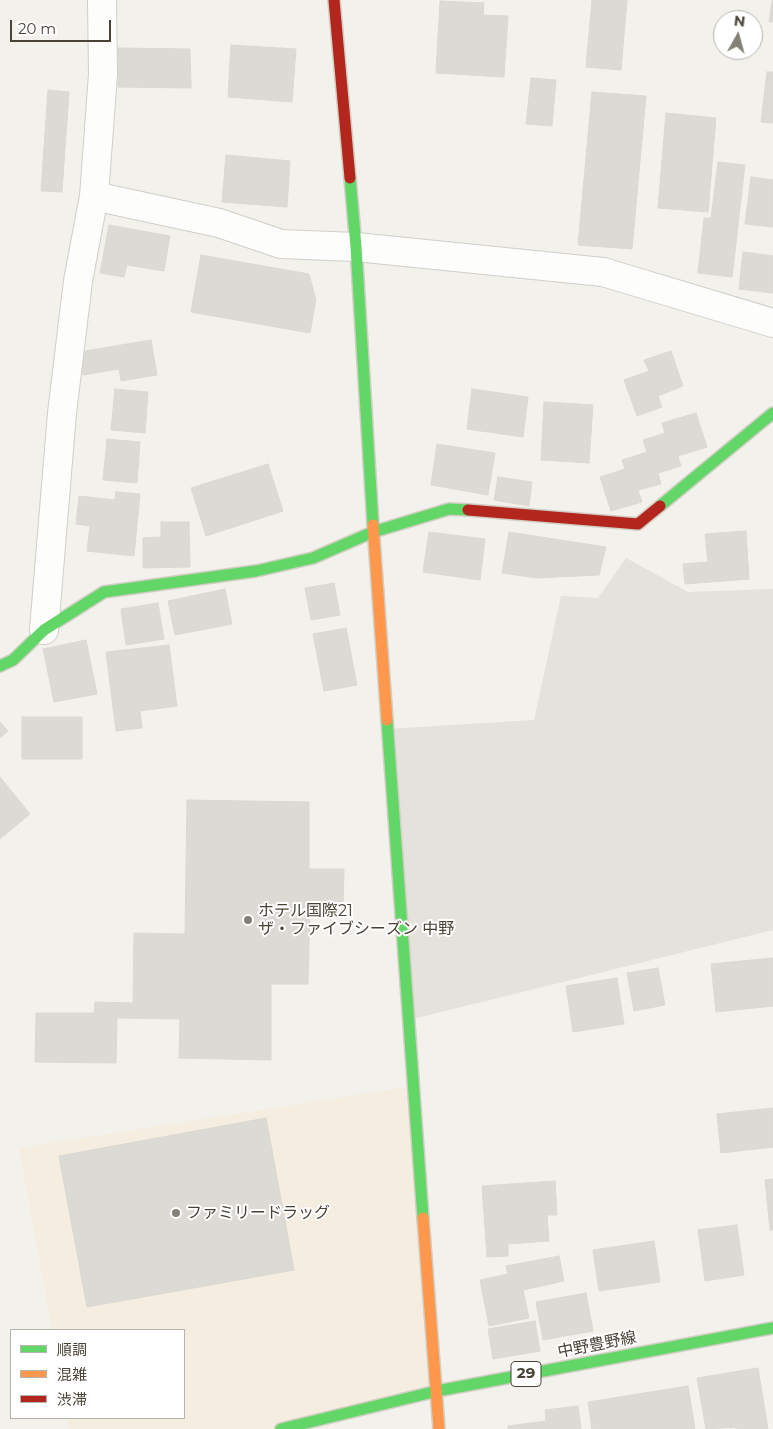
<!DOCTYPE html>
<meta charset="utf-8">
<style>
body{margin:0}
#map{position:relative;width:773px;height:1429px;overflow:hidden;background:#f2f1ec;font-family:Montserrat,"Noto Sans JP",sans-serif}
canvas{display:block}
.legend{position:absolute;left:10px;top:1329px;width:175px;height:90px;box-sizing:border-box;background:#fff;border:1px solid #b6b4af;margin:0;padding:6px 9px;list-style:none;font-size:15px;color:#494337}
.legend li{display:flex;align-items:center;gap:10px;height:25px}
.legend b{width:25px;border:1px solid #b6b4af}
.north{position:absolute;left:713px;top:10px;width:50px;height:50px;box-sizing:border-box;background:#fff;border:1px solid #b6b4af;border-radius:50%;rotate:7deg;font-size:14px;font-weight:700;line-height:20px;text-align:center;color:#494337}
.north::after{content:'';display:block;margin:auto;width:18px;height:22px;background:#848076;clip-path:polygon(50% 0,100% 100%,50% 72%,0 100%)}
.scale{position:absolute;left:10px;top:20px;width:101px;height:22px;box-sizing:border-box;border:2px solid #494337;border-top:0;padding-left:6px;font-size:15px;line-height:18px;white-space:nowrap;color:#494337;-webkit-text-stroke:4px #fff;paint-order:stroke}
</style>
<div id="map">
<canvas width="773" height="1429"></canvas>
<ul class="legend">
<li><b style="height:6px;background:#63d668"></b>順調</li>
<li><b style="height:6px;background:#ff974d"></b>混雑</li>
<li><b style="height:6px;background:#b3261e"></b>渋滞</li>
</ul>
<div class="north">N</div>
<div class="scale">20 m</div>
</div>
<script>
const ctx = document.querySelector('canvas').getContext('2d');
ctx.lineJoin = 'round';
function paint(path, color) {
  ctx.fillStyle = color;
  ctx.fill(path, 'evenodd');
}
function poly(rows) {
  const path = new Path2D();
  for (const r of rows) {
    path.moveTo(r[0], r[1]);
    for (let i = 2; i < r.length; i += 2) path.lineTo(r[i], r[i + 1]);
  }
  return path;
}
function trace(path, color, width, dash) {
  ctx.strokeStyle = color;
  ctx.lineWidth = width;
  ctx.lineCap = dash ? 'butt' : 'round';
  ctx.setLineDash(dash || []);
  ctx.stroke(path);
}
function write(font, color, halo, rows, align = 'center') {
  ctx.font = font + ' Montserrat,"Noto Sans JP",sans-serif';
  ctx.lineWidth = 4;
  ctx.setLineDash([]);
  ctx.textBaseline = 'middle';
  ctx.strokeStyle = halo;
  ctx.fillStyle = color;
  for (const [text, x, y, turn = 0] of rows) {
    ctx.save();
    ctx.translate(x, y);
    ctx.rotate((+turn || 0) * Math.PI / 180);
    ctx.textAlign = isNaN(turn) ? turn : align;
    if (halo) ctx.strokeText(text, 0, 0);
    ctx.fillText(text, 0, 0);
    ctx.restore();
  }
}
paint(poly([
 [414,1086,437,1391,281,1429,69,1429,67,1418,184,1418,184,1330,52,1330,19,1148]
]), '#f5eddf');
paint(poly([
 [626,558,688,592,773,589,773,930,409,1020,388,729,534,720,561,596,598,598]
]), '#e5e1dc');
const building = poly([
 [592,0,627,0,621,70,586,67,592,0],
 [772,0,773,0,773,22,769,22,772,0],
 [440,1,484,3,483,15,508,16,504,77,436,73,440,1],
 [231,45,296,49,292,102,228,97,231,45],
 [118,48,190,49,191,88,118,87,118,48],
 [767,72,773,72,773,123,761,122,767,72],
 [531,78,556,80,552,126,526,124,531,78],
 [48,90,69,92,62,192,41,191,48,90],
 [592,92,646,96,632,249,578,245,592,92],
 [666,113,716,118,708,212,658,208,666,113],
 [226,155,290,161,287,207,222,202,226,155],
 [718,162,745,165,732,277,698,273,704,218,711,218,718,162],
 [751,177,773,180,773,227,745,224,751,177],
 [109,225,170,236,164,271,127,265,124,277,100,273,109,225],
 [743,252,773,256,773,293,739,289,743,252],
 [201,255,309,274,316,300,310,333,191,312,201,255],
 [151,340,157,375,121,381,119,369,83,375,79,352,151,340],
 [671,351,683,386,658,396,662,407,637,416,624,380,649,371,644,360,671,351],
 [115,389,148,392,145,433,111,430,115,389],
 [472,389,528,397,523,437,467,429,472,389],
 [544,402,593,405,589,463,541,460,544,402],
 [696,413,707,447,678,456,681,466,658,473,661,484,638,490,642,502,611,511,600,477,625,469,622,460,647,452,643,440,665,433,662,423,696,413],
 [107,439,140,442,137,483,103,480,107,439],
 [437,444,495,453,488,495,431,485,437,444],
 [268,464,283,511,206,536,191,488,268,464],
 [498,477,532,482,529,506,494,500,498,477],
 [116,492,140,494,134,556,87,551,90,526,76,524,79,496,115,500,116,492],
 [161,522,189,522,190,567,143,568,143,538,161,537,161,522],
 [746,531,749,579,685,584,683,564,708,562,705,534,746,531],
 [429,532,485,539,480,580,423,572,429,532],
 [509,532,606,547,599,575,537,578,502,573,509,532],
 [334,583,340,615,311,620,305,588,334,583],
 [225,589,232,624,175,635,168,601,225,589],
 [158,603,164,639,126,645,121,609,158,603],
 [346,628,357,685,324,691,313,634,346,628],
 [86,640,97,694,54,702,43,649,86,640],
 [169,645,177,706,140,711,142,728,116,731,106,652,169,645],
 [22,717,82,717,82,759,22,759,22,717],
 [0,722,8,731,0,738,0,722],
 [0,777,30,814,0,839,0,777],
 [187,800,309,802,309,869,344,869,343,907,310,907,308,984,271,984,271,1060,179,1058,180,1019,117,1018,116,1063,35,1062,36,1013,94,1013,95,1002,133,1003,134,933,185,934,187,800],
 [773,958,773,1006,716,1012,711,964,773,958],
 [658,968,665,1005,634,1011,627,973,658,968],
 [617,978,624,1024,573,1032,566,986,617,978],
 [773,1108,773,1147,721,1153,717,1114,773,1108],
 [266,1118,294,1270,87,1307,59,1156,266,1118],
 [773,1179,773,1230,770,1230,765,1180,773,1179],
 [555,1181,557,1215,547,1215,549,1241,508,1244,508,1256,487,1257,482,1186,555,1181],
 [737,1225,744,1275,705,1281,698,1230,737,1225],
 [654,1241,660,1282,599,1291,593,1250,654,1241],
 [559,1256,564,1281,523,1290,529,1318,489,1326,480,1280,508,1274,506,1266,559,1256],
 [586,1293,593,1331,543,1340,536,1302,586,1293],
 [535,1321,540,1351,493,1359,488,1329,535,1321],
 [758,1368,768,1429,736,1429,736,1427,706,1429,697,1378,758,1368],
 [688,1386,695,1429,592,1429,588,1402,688,1386],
 [578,1406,581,1429,508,1429,508,1426,546,1421,545,1410,578,1406]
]);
paint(building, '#dcdad4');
trace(building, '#dbd8d2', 1);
const street = poly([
 [94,196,219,223,281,244,356,247,603,272,773,323],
 [44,630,62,413,78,281,94,196,103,74,102,0]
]);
const fast = poly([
 [350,178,356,247,373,525],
 [660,506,773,413],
 [0,666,13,660,44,630,104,592,256,571,313,558,373,532,449,509,468,510],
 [387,720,423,1218],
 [281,1429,437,1391,773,1328]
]);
const slow = poly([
 [373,525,387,720],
 [423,1218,439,1429]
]);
const jam = poly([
 [334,0,350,178],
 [468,510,638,524,660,506]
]);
trace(street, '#d0cec9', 30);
trace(fast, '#d2cec3', 14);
trace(slow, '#d2cec3', 14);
trace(jam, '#d2cec3', 14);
trace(street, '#fdfdfc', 28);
trace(fast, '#63d668', 11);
trace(slow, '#ff974d', 11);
trace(jam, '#b3261e', 11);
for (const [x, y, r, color] of [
 [248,920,5,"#848076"],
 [176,1213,5,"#848076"]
]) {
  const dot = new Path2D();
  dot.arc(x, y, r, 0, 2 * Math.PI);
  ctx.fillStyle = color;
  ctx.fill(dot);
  trace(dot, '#fff', 2);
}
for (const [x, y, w] of [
 [526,1374,30]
]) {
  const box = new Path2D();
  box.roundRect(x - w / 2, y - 12.5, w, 25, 4);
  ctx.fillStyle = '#fff';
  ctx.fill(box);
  trace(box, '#494337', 1);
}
write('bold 15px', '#494337', null, [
 ["29",526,1374]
]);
write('16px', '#494337', '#fff', [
 ["ホテル国際21",258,911],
 ["ザ・ファイブシーズン 中野",258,929],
 ["ファミリードラッグ",186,1213]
], 'left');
write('16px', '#494337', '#fff', [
 ["中野豊野線",597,1345,-11]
]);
</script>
